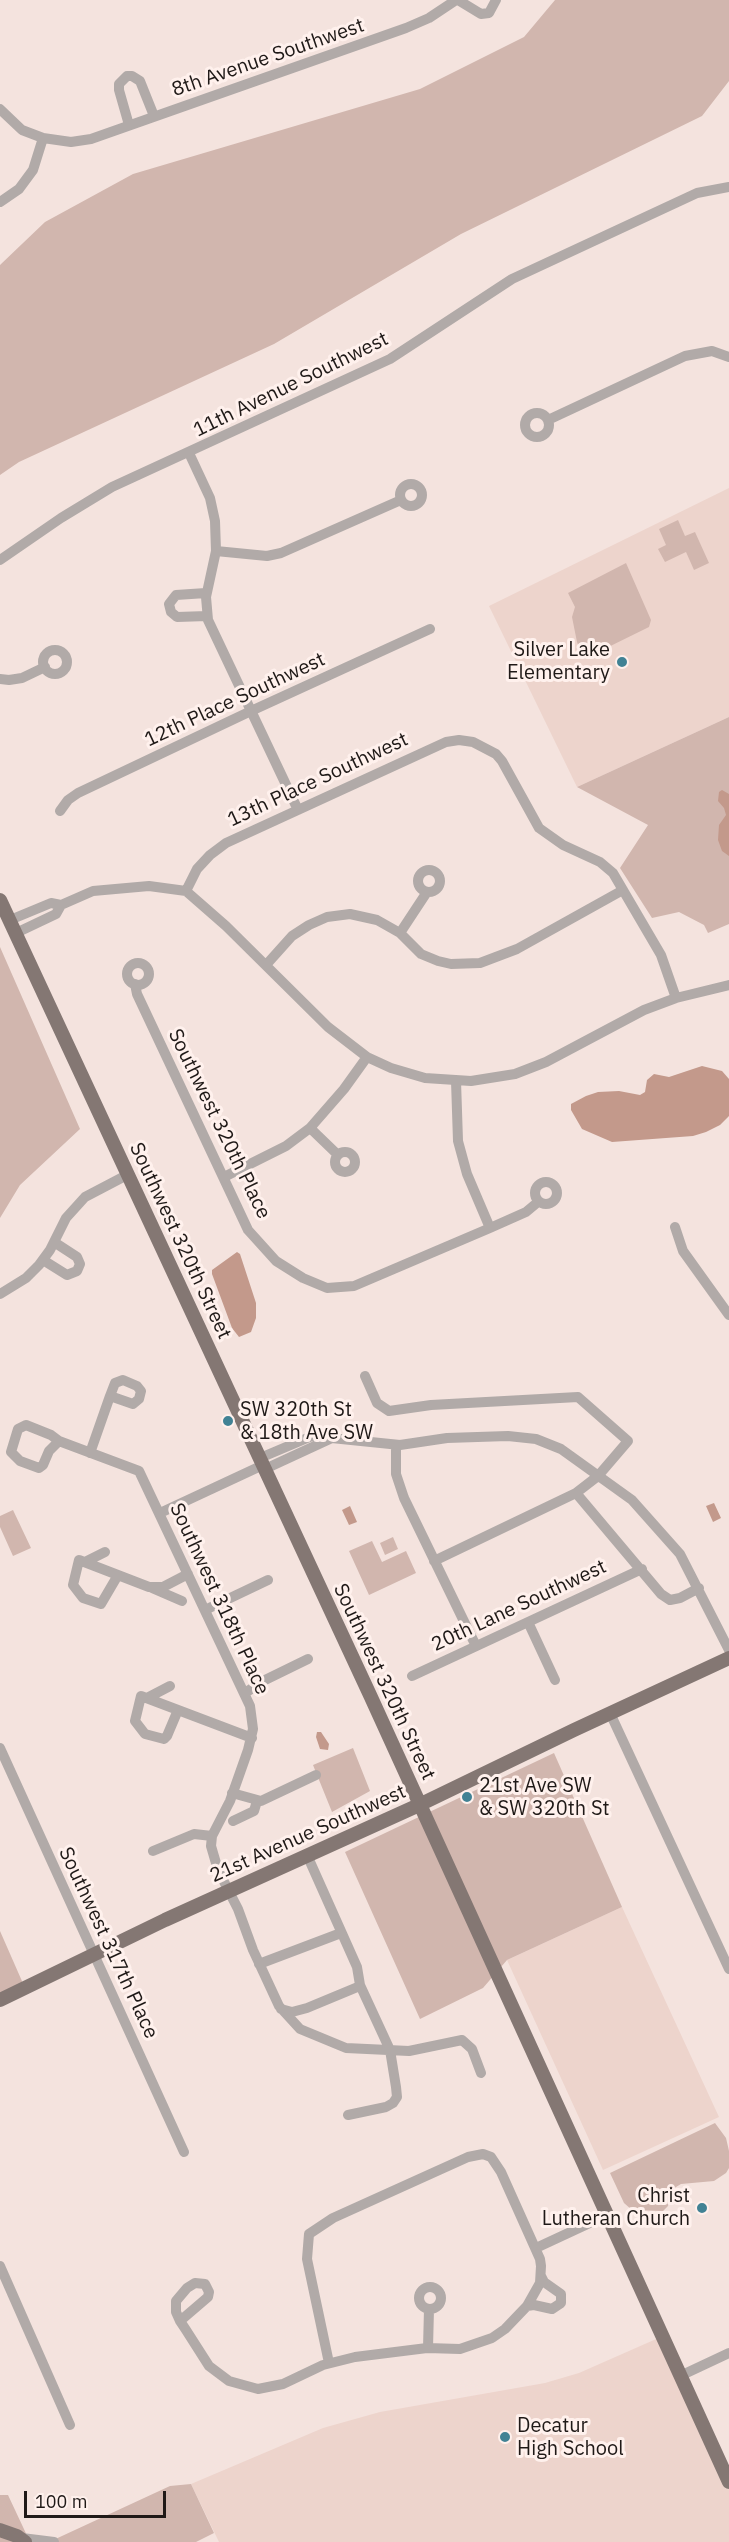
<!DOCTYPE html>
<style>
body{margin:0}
#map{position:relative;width:729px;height:2542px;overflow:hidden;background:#f4e3de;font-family:"IBM Plex Sans",sans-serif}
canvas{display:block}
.scale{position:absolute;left:24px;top:2491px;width:142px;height:27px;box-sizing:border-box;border:3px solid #1f1917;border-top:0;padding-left:8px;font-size:18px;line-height:21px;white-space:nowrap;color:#1f1917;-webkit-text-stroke:4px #fff1ed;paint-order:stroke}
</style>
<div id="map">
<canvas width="729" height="2542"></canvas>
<div class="scale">100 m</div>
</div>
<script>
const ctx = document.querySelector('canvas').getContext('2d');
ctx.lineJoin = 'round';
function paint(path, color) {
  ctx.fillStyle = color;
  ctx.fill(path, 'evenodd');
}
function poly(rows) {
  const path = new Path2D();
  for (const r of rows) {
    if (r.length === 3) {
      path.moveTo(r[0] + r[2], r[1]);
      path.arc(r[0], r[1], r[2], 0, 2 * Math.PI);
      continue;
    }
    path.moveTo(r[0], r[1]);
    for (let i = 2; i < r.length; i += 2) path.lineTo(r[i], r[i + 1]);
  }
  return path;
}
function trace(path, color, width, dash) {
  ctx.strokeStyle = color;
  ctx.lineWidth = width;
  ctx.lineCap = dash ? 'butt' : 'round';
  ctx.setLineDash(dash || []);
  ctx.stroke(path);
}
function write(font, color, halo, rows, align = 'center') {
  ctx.font = font + ' "IBM Plex Sans",sans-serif';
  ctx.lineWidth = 6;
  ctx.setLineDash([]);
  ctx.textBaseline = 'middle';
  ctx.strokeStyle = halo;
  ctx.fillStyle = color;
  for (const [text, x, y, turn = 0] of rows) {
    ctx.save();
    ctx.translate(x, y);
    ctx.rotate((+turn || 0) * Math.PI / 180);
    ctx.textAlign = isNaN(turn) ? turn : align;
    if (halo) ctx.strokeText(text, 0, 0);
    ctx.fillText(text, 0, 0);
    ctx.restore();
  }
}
paint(poly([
 [729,488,729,717,577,787,489,606],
 [622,1907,719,2117,603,2170,507,1960],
 [663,2336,729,2482,729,2542,219,2542,191,2484,323,2428,380,2412,545,2383,579,2373]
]), '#edd4cc');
paint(poly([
 [555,0,729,0,729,81,702,116,461,234,274,344,19,462,0,475,0,265,45,222,133,174,420,89,524,37],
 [678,520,685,536,695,532,709,563,694,570,686,552,665,562,658,549,666,545,659,529],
 [626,563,651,620,649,627,584,659,577,642,572,617,575,607,568,593],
 [729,717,729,924,708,933,704,925,679,912,652,918,620,868,648,825,577,787],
 [0,947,80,1129,20,1185,0,1218],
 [13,1510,31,1548,13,1556,0,1527,0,1516],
 [393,1537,398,1549,385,1555,380,1543],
 [372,1541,382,1562,406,1551,416,1573,369,1595,349,1551],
 [353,1748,370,1791,332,1812,313,1765],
 [554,1753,622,1907,507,1960,483,1988,420,2019,345,1852],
 [0,1931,25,1988,0,2000],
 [715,2123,726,2138,729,2151,729,2168,726,2173,714,2181,681,2184,671,2190,668,2206,663,2211,632,2210,624,2203,610,2173],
 [191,2484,214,2533,196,2542,49,2542,170,2486],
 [0,2495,8,2495,30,2542,0,2542]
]), '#d1b6ae');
paint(poly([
 [722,790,729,794,729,856,722,851,718,840,719,825,726,815,724,808,718,801,719,792],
 [702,1066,722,1071,729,1079,729,1116,720,1125,706,1132,693,1136,612,1142,582,1129,571,1110,571,1104,586,1096,598,1092,619,1091,640,1095,645,1092,647,1080,654,1074,669,1077],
 [237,1252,240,1254,256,1303,256,1318,251,1332,239,1337,232,1328,212,1274,212,1270],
 [714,1503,721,1518,713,1522,706,1506],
 [350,1506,357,1522,349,1525,342,1510],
 [317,1732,321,1732,329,1744,328,1750,320,1749,316,1737]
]), '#c3998b');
trace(poly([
 [458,0,481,14,489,13,496,0],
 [0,109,22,130,43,138,71,142,91,139,406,28,429,18,456,0],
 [129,125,119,90,119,84,127,76,132,76,140,81,154,116],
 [0,202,19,189,33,170,43,138],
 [537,425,12],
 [548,420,685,356,712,351,729,357],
 [189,453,210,498,215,521,216,551,206,597,208,620,298,810],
 [411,495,11],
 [216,551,267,556,281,553,401,500],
 [0,560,61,518,112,487,390,359,512,279,697,193,729,187],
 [206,593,176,595,169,604,171,612,177,617,207,616],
 [55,662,12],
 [0,679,9,680,22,678,45,667],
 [60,811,68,800,78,793,251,711,430,629],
 [429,881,11],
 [186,891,197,869,210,855,226,843,446,742,459,740,473,742,496,754,502,761,539,828,563,845,600,862,613,873,661,955,676,998],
 [186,891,226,926,328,1027,367,1057,391,1068,425,1078,471,1081,515,1074,546,1062,644,1010,676,998,729,985],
 [10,920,51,903,61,905,93,891,149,886,186,891],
 [16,933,56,914,61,905],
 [400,933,427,892],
 [138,974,11],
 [266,965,292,936,309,925,327,917,350,914,377,920,400,933,421,954,438,961,451,964,480,963,517,949,623,890],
 [135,984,137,994,248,1230,276,1261,303,1278,327,1288,354,1286,490,1228,526,1212,538,1202],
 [456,1081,458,1141,467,1174,490,1228],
 [310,1128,338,1155],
 [345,1162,10],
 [224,1177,286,1146,310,1128,344,1089,367,1057],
 [546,1193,11],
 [675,1227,683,1251,729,1315],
 [43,1260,67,1275,77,1271,80,1264,77,1257,54,1242],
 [0,1294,26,1278,39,1265,50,1250,66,1218,85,1197,127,1175],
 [365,1376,377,1403,389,1411,431,1405,578,1397,628,1441,598,1476,576,1493,434,1561],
 [59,1441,49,1451,43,1465,39,1468,20,1461,11,1452,18,1429,26,1425,51,1435,59,1441,139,1471,250,1706,253,1729,248,1750,230,1801,212,1836,211,1846,218,1870,238,1909,253,1950,279,2006,300,2029,346,2048,409,2051,462,2040,472,2049,481,2073],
 [396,1445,396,1474,404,1498,476,1646],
 [90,1453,110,1396,115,1383,123,1380,137,1386,141,1391,139,1399,133,1404,110,1396],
 [260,1458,312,1436,400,1445,447,1438,508,1436,536,1439,561,1449,632,1500,680,1554,729,1650],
 [265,1469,332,1438],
 [576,1493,661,1594,670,1600,680,1598,699,1588],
 [160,1513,263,1465],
 [85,1562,105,1552],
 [118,1575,101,1604,83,1598,73,1585,79,1560,149,1587,163,1587,188,1574],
 [152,1588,182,1601],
 [205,1610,268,1580],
 [528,1622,555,1680],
 [412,1676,642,1569],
 [245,1693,263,1681,308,1659],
 [147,1698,170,1686],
 [178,1710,167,1736,164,1739,145,1734,135,1721,141,1696,252,1738],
 [610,1713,729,1969],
 [0,1748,184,2152],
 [232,1793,261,1801,316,1775],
 [233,1821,254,1811,257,1801],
 [153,1851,194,1834,212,1836],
 [307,1855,357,1967,360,1985,390,2050,396,2087,397,2097,393,2103,386,2107,348,2115],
 [259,1964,341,1933],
 [281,2009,292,2012,307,2008,360,1986],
 [536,2248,607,2215],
 [0,2266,70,2425],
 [430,2298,11],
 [527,2306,534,2305,552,2309,561,2303,561,2294,544,2282,541,2276],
 [180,2321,208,2297,209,2292,205,2284,195,2283,187,2288,176,2301,176,2312,180,2321,186,2330,209,2366,229,2381,258,2389,283,2384,323,2365,355,2357,427,2348,460,2349,492,2338,505,2329,527,2306,540,2283,541,2266,540,2259,501,2172,491,2157,483,2154,468,2157,333,2218,309,2234,307,2259,329,2363],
 [428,2348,429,2309],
 [680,2376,729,2353],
 [22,2538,54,2542]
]), '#b1aaa8', 10);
trace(poly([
 [0,900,370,1695,729,2482],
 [0,2000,165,1920,419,1805,574,1730,729,1658],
 [0,2530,17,2536,25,2542]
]), '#847773', 14);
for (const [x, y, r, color] of [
 [622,662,6,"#418294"],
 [228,1421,6,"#418294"],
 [467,1797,6,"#418294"],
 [702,2208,6,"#418294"],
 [505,2437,6,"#418294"]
]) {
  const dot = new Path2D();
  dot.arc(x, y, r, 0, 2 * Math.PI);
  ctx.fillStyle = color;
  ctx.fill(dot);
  trace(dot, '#fff1ed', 2);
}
write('20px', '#1f1917', '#fff1ed', [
 ["8th Avenue Southwest",268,58,-19],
 ["11th Avenue Southwest",291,385,-26],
 ["12th Place Southwest",235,700,-25],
 ["13th Place Southwest",318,780,-25],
 ["Southwest 320th Place",219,1124,64],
 ["Southwest 320th Street",180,1241,65],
 ["Southwest 318th Place",219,1599,65],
 ["20th Lane Southwest",519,1606,-25],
 ["Southwest 320th Street",384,1682,65],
 ["21st Avenue Southwest",308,1834,-24],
 ["Southwest 317th Place",108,1943,65]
]);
write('20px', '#1f1917', '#fff1ed', [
 ["Silver Lake",610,650,"right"],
 ["Elementary",610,673,"right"],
 ["SW 320th St",240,1410],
 ["& 18th Ave SW",240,1433],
 ["21st Ave SW",479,1786],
 ["& SW 320th St",479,1809],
 ["Christ",690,2196,"right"],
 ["Lutheran Church",690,2219,"right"],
 ["Decatur",517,2426],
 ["High School",517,2449]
], 'left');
</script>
